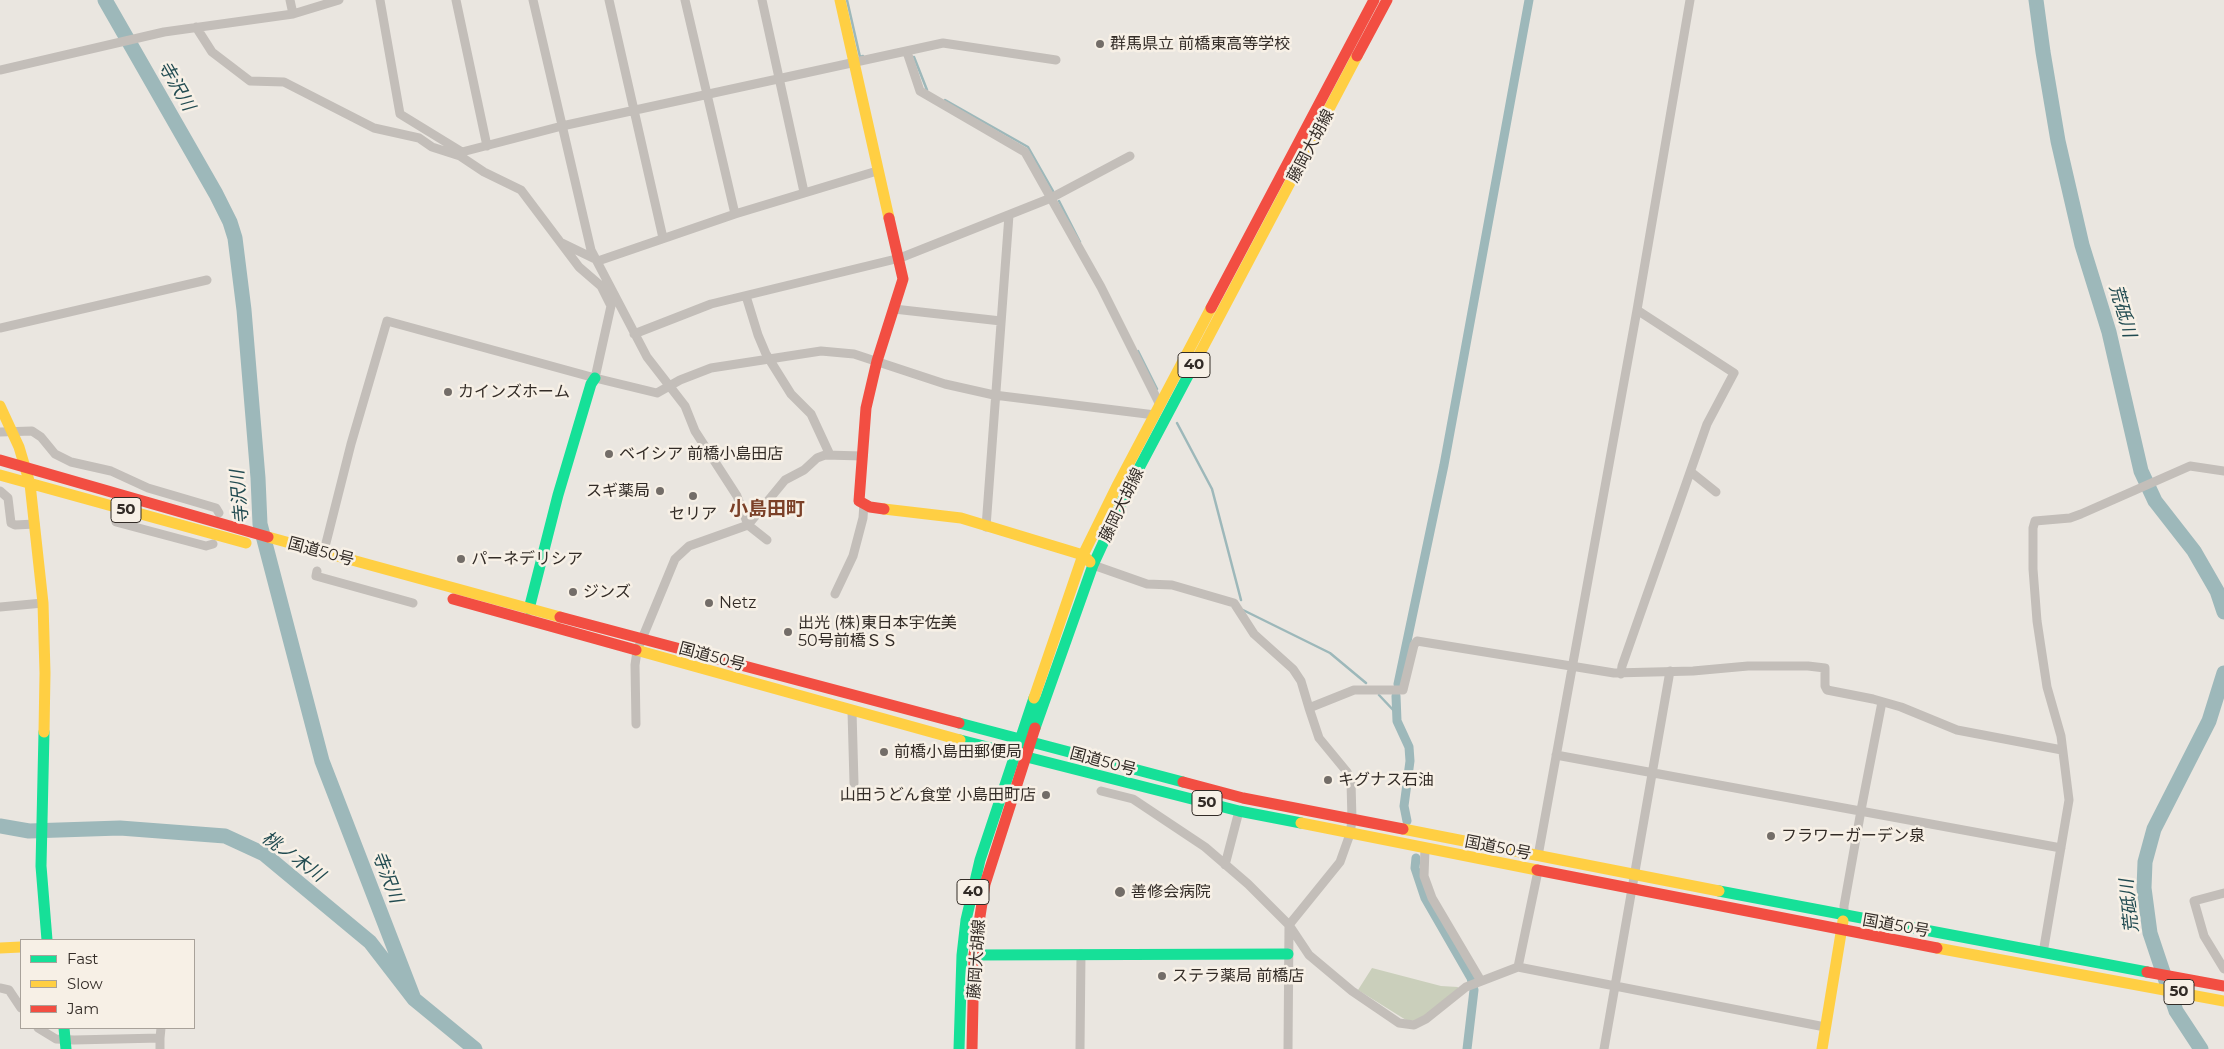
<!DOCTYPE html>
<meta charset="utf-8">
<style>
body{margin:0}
#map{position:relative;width:2224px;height:1049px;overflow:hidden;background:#eae6e0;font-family:Montserrat,sans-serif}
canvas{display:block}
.legend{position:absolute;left:20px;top:939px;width:175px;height:90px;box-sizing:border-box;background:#f7f0e6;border:1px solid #a9a29a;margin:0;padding:6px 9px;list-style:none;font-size:15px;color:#332c27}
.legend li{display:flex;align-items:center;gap:10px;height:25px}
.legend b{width:25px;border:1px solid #a9a29a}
</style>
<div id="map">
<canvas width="2224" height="1049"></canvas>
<ul class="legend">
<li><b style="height:6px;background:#16e098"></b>Fast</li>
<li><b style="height:6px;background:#ffcf43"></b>Slow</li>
<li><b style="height:6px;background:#f24e42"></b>Jam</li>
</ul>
</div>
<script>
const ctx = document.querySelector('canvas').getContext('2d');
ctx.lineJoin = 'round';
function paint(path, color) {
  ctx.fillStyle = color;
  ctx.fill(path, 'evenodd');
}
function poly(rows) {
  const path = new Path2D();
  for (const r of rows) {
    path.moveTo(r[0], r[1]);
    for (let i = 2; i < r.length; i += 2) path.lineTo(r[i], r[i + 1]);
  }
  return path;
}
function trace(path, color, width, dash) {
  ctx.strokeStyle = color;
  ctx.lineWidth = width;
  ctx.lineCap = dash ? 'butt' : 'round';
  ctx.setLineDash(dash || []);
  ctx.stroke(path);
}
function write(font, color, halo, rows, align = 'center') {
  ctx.font = font + ' Montserrat,"Noto Sans JP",sans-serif';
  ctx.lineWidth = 5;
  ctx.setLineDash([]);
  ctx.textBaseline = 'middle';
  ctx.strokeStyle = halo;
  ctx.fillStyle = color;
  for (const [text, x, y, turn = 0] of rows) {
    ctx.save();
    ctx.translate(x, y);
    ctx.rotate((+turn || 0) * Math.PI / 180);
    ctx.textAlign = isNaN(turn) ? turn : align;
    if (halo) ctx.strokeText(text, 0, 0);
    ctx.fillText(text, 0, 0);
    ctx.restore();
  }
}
paint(poly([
 [1372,968,1441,986,1458,987,1457,992,1422,1017,1415,1021,1406,1020,1358,990]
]), '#cacfbb');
trace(poly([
 [847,0,860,57,863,56],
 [914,57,927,90],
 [945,100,1028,147,1053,191],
 [1059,201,1080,242],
 [1138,351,1157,389],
 [1177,423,1212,489,1241,600],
 [1243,610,1330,653,1366,683],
 [1379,695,1396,713]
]), '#9db8ba', 2.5);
trace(poly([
 [1398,684,1444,465,1529,0],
 [1396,696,1397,721,1409,747,1410,761,1404,806,1407,821],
 [1416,858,1415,868,1425,898,1471,978,1474,990,1467,1049]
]), '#9db8ba', 9);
trace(poly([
 [105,0,216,194,230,222,235,238,244,310,258,478,260,524,322,761,414,999],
 [2036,0,2043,52,2058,141,2082,245,2109,332,2141,471,2155,501,2194,551,2217,591,2224,612],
 [0,826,29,831,120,828,225,836,264,854,370,942,414,999,475,1049],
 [2201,1049,2176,1011,2150,933,2144,888,2145,862,2154,829,2209,721,2224,673]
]), '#9db8ba', 15);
trace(poly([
 [290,0,293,14],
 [380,0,400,114,462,152,562,126,943,43,1056,60],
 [456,0,487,146],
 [533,0,591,250,647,357,685,406,695,431,737,496,748,525,767,540],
 [609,0,663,238],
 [685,0,735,214],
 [762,0,804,192],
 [196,27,212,52,250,81,284,82,374,128,419,138,432,147,460,156,484,172,521,190,579,267,601,286,611,306,595,378],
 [907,52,920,91,1025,152,1101,287,1160,405],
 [0,70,164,32,293,14,339,0],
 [562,243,595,259],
 [598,261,735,214,877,171],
 [746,296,758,335,766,354,791,394,811,414,830,455],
 [894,309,1001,321],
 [0,328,207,280],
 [634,334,711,304,900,258,1051,198,1130,156],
 [0,432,32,431,41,437,55,454,71,462,111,471,148,488,216,508,219,513],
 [1691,472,1716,492],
 [0,491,8,498,11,523,15,525,35,524],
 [116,522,206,546,213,544],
 [986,527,1009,215],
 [326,543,351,444,387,321,595,378,657,393,680,380,711,368,821,351,854,354,945,384,994,395,1155,415],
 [1093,565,1147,584,1172,585,1234,603,1254,634,1293,669,1301,681,1309,708],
 [317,571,316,576,413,603],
 [835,594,853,556,863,518,864,503],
 [0,607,43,603],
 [1621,674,1622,666,1707,424,1734,373,1637,310],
 [852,711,854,783],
 [636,724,635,665,637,651,675,559,689,546,748,525,785,480,804,470,817,458,825,455,863,456],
 [1556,755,2061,848],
 [1101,791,1133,799,1205,847,1248,884,1289,925,1309,955,1352,991,1399,1023,1414,1025,1426,1019,1466,987,1518,967,1825,1027],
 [1425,849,1424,876,1432,898,1481,981],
 [1538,856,1637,310,1690,0],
 [1225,865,1239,811],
 [2224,893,2194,901,2204,936,2224,969],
 [1844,916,1844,906,1862,805,1882,702],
 [2043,953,2069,800,2061,736,2047,687,2037,621,2033,569,2033,528,2035,521,2070,518,2081,514,2190,466,2224,471],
 [1518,967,1538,871],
 [0,988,9,990,21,1008],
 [38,1028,56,1039,74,1040,160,1038,161,1028],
 [160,1049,160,1038],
 [1080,1049,1081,954],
 [1288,1049,1289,925,1340,862,1350,834,1352,820,1351,782,1347,772,1319,738,1309,708,1354,690,1403,690,1414,645,1417,641,1614,673,1693,671,1748,666,1808,666,1825,668,1825,686,1827,690,1873,699,1901,707,1957,730,2062,750],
 [1604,1049,1670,671]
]), '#c3beb9', 9);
trace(poly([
 [529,609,558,495,591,384,595,378],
 [959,723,1183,782],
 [1035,728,1093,565,1128,489,1191,370],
 [44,732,41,866,47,940],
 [960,740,1239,811,1301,823],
 [1719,891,2147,972],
 [974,955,1288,954],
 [64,1028,66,1049],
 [959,1049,962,955,966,920,980,860,1034,698]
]), '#16e098', 11);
trace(poly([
 [840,0,889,218],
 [1191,370,1357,56],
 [0,406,19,447,30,484,43,603,45,673,44,732],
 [0,475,246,543],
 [884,509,961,518,1083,555,1090,562],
 [268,537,560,617],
 [636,650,960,740],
 [1034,698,1083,555,1118,484,1211,308],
 [1301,823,1537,870],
 [1403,829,1719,891],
 [0,948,21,947],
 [1937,948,2224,1001],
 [1822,1049,1843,921]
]), '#ffcf43', 11);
trace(poly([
 [1357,56,1387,0],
 [1211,308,1374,0],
 [0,460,268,537],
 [884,509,870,507,859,501,866,408,877,361,903,279,889,218],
 [453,599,636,650],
 [560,617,959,723],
 [1183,782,1243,798,1403,829],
 [1537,870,1937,948],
 [2147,972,2224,986],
 [972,1049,974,955,985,884,1035,728]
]), '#f24e42', 11);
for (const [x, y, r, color] of [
 [1100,44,5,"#736d68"],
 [448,392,5,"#736d68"],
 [609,454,5,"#736d68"],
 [660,491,5,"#736d68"],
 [693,496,5,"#736d68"],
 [461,559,5,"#736d68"],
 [573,592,5,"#736d68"],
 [709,603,5,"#736d68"],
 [788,632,5,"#736d68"],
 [884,752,5,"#736d68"],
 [1328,780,5,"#736d68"],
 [1046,795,5,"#736d68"],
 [1771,836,5,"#736d68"],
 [1120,892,6,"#736d68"],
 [1162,976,5,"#736d68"]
]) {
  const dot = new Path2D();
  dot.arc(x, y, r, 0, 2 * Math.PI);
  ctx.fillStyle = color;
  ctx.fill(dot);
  trace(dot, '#f7f0e6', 2);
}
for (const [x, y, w] of [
 [1194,365,32],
 [126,510,30],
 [1207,803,30],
 [973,892,32],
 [2179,992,30]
]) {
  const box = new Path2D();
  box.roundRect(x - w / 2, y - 12.5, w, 25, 4);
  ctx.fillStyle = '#f7f0e6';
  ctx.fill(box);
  trace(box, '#332c27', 1);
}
write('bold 15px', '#332c27', null, [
 ["40",1194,365],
 ["50",126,510],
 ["50",1207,803],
 ["40",973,892],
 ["50",2179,992]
]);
write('16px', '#332c27', '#f7f0e6', [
 ["群馬県立 前橋東高等学校",1110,44],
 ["カインズホーム",458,392],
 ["ベイシア 前橋小島田店",619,454],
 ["スギ薬局",650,491,"right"],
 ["セリア",693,514,"center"],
 ["パーネデリシア",471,559],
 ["ジンズ",583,592],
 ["Netz",719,603],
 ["出光 (株)東日本宇佐美",798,623],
 ["50号前橋ＳＳ",798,641],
 ["前橋小島田郵便局",894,752],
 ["キグナス石油",1338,780],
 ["山田うどん食堂 小島田町店",1036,795,"right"],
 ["フラワーガーデン泉",1781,836],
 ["善修会病院",1131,892],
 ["ステラ薬局 前橋店",1172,976]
], 'left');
write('16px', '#332c27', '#f7f0e6', [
 ["藤岡大胡線",1311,146,-62],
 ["藤岡大胡線",1122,505,-64],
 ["国道50号",321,552,15],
 ["国道50号",712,657,15],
 ["国道50号",1103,762,15],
 ["国道50号",1498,848,11],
 ["国道50号",1896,926,10],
 ["藤岡大胡線",977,959,-86]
]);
write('italic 18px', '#214b51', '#f7f0e6', [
 ["寺沢川",176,86,60],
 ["荒砥川",2122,311,74],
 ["寺沢川",240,497,-95],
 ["桃ノ木川",293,857,36],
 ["寺沢川",387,877,69],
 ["荒砥川",2130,906,-96]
]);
write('bold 19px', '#7b4027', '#f7f0e6', [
 ["小島田町",767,509]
]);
</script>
